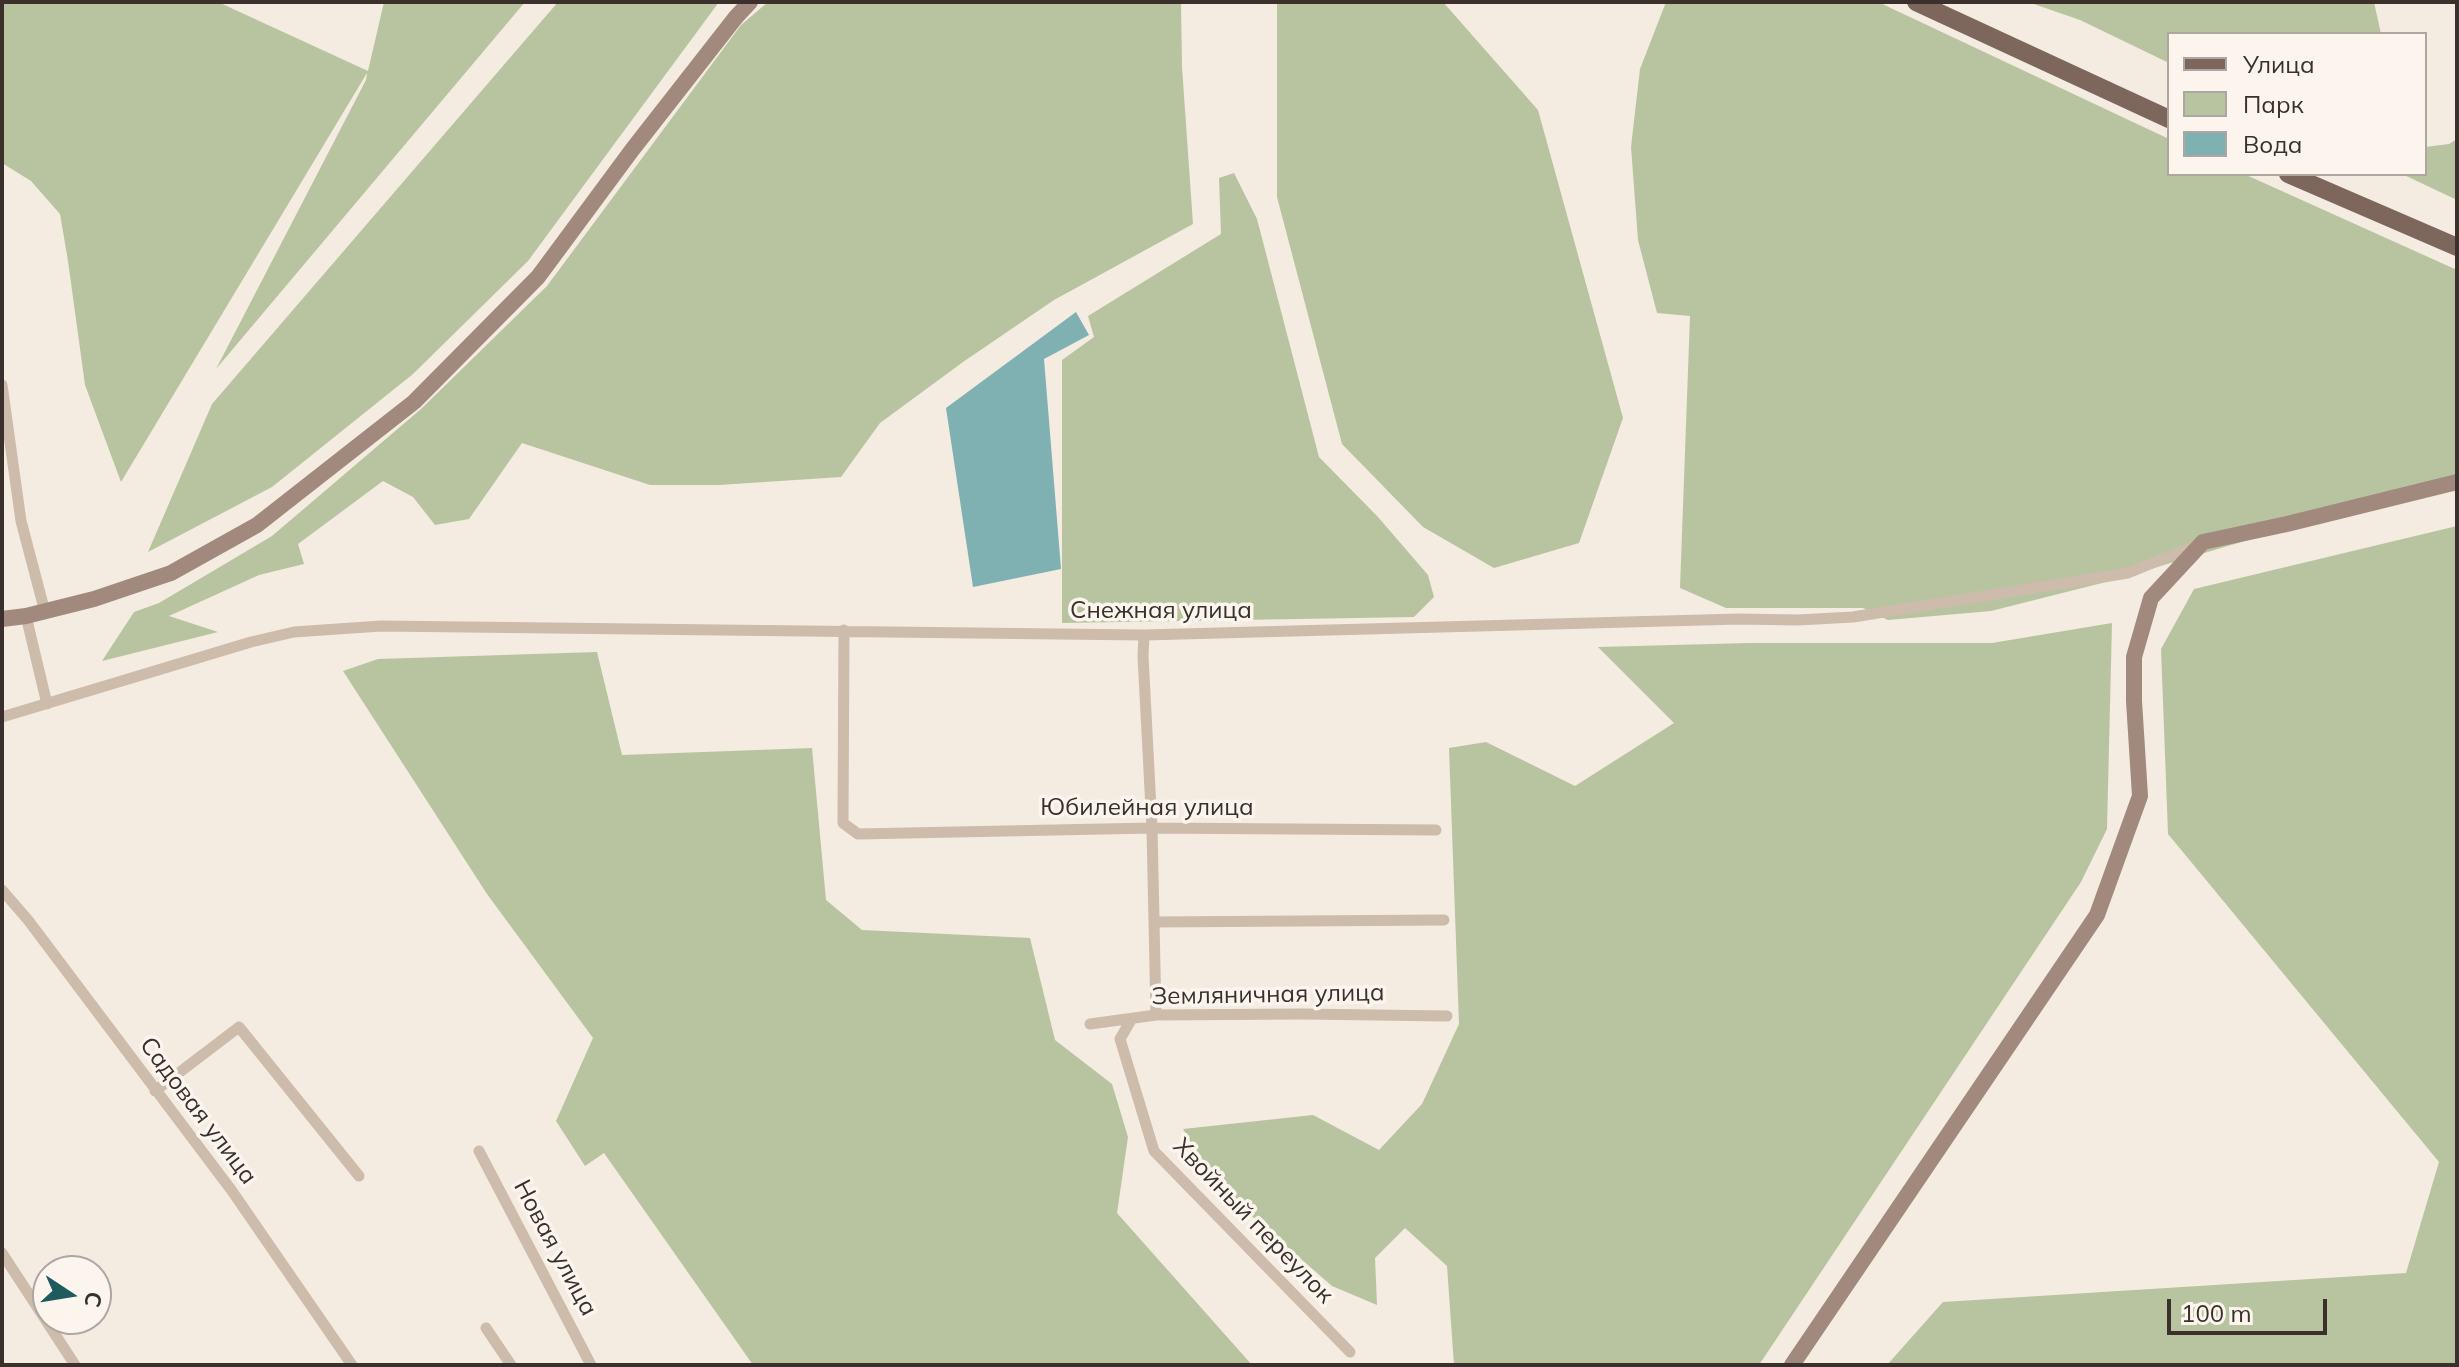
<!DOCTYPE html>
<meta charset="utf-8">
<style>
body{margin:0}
#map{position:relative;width:2459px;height:1367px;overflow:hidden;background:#f4ebe1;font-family:Mulish,sans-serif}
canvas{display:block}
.frame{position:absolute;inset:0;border:4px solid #3b302b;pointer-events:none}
.legend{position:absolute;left:2167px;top:32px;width:260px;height:144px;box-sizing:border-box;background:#fbf5ee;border:2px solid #aea6a0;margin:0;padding:10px 14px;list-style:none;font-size:24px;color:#3b302b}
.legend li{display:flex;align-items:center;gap:16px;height:40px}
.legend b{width:40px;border:2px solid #aea6a0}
.north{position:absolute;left:32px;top:1255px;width:80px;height:80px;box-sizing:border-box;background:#fbf5ee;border:2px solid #aea6a0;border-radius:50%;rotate:102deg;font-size:22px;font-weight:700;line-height:32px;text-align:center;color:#3b302b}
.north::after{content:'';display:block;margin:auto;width:28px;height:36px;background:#1f5a5e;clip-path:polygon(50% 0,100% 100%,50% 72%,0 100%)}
.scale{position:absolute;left:2167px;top:1299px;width:160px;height:36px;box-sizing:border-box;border:4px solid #3b302b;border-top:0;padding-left:10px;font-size:24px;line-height:28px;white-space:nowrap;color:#3b302b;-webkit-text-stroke:6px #fbf5ee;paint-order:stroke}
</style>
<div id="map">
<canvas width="2459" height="1367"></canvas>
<div class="frame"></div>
<ul class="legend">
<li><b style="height:10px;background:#7d675c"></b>Улица</li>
<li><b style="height:22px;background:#b8c4a0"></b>Парк</li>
<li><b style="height:22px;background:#7fb0b2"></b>Вода</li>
</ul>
<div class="north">С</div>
<div class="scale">100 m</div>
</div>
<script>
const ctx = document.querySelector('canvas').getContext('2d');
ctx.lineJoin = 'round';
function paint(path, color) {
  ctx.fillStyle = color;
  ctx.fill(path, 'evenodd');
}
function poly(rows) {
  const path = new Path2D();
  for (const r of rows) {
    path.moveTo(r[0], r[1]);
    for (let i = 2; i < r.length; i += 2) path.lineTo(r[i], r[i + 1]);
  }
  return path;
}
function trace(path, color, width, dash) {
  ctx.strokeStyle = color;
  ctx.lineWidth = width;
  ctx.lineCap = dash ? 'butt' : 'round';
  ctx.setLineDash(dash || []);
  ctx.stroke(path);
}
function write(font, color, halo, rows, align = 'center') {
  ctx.font = font + ' Mulish,sans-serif';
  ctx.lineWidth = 7;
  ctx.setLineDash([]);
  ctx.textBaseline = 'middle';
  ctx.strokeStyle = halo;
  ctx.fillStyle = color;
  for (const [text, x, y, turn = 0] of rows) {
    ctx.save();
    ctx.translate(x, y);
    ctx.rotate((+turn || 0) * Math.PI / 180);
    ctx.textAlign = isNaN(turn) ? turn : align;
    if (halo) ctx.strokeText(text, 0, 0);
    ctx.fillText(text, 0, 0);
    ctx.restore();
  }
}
paint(poly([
 [2,2,218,2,368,71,384,2,525,2,216,369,366,80,367,73,121,482,85,385,68,261,60,214,31,181,2,163],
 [558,2,719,2,528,261,413,374,272,487,148,552,212,404],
 [768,2,1181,2,1182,67,1193,224,1054,300,963,362,880,423,841,477,719,485,650,485,522,443,469,519,435,525,413,497,383,481,298,544,304,564,259,575,169,616,218,632,102,661,134,612,159,603,272,536,421,409,547,286,741,25],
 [1277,2,1443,2,1538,110,1623,418,1579,543,1494,568,1423,527,1342,444,1277,197],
 [1666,2,1878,2,2169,139,2169,174,2244,174,2457,270,2457,478,2110,581,1991,611,1888,620,1863,608,1726,608,1680,588,1690,316,1657,313,1638,240,1631,147,1640,69],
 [2028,2,2374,2,2381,34,2169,34,2169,63,2080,20],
 [2457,139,2457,200,2402,174,2425,174,2425,147,2449,144],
 [1234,173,1257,219,1319,457,1378,517,1428,575,1434,597,1414,617,1062,623,1062,360,1094,337,1088,316,1221,234,1219,178],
 [2457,526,2457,1365,1887,1365,1943,1302,2406,1273,2439,1162,2168,834,2161,649,2194,589],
 [2112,623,2107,829,2081,882,1759,1365,1454,1365,1447,1266,1405,1228,1375,1258,1377,1305,1332,1286,1215,1184,1183,1129,1313,1115,1379,1150,1422,1104,1459,1024,1449,748,1486,742,1575,786,1674,723,1598,647,1748,643,1992,643],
 [597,652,622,755,812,748,826,900,862,930,1030,938,1055,1040,1112,1084,1128,1137,1117,1213,1252,1365,753,1365,604,1153,585,1166,556,1121,593,1038,487,894,343,671,378,659]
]), '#b8c4a0');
paint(poly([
 [1076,312,1089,335,1044,359,1061,569,973,587,946,408]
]), '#7fb0b2');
trace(poly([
 [2,385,21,521,45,612],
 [26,616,47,704],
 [844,630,843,823,858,834,1152,828,1436,830],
 [1144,635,1143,656,1152,828,1156,1015],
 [2,717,251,642,294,632,381,626,1144,635,1739,619,1798,620,1853,617,2128,573,2199,544],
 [2,890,28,920,232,1191,352,1365],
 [1154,922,1444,920],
 [1131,1020,1120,1039,1154,1151,1350,1352],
 [1090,1024,1156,1015,1302,1014,1447,1016],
 [155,1091,239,1027,359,1176],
 [479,1151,591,1365],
 [2,1253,75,1365],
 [486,1328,511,1365]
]), '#cdbbac', 11);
trace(poly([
 [2,619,26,616,94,599,171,573,257,525,414,402,538,277,632,150,736,17,750,2],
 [1792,1365,2097,915,2140,796,2134,701,2134,657,2151,598,2203,542,2287,524,2457,482]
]), '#a18a7d', 16);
trace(poly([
 [1916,2,2169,119],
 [2288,174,2457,247]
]), '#7d675c', 18);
write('24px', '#3b302b', '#fbf5ee', [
 ["Снежная улица",1161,611],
 ["Юбилейная улица",1147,808],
 ["Земляничная улица",1268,995,-1],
 ["Садовая улица",198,1111,53],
 ["Хвойный переулок",1253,1221,46],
 ["Новая улица",555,1248,62]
]);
</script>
